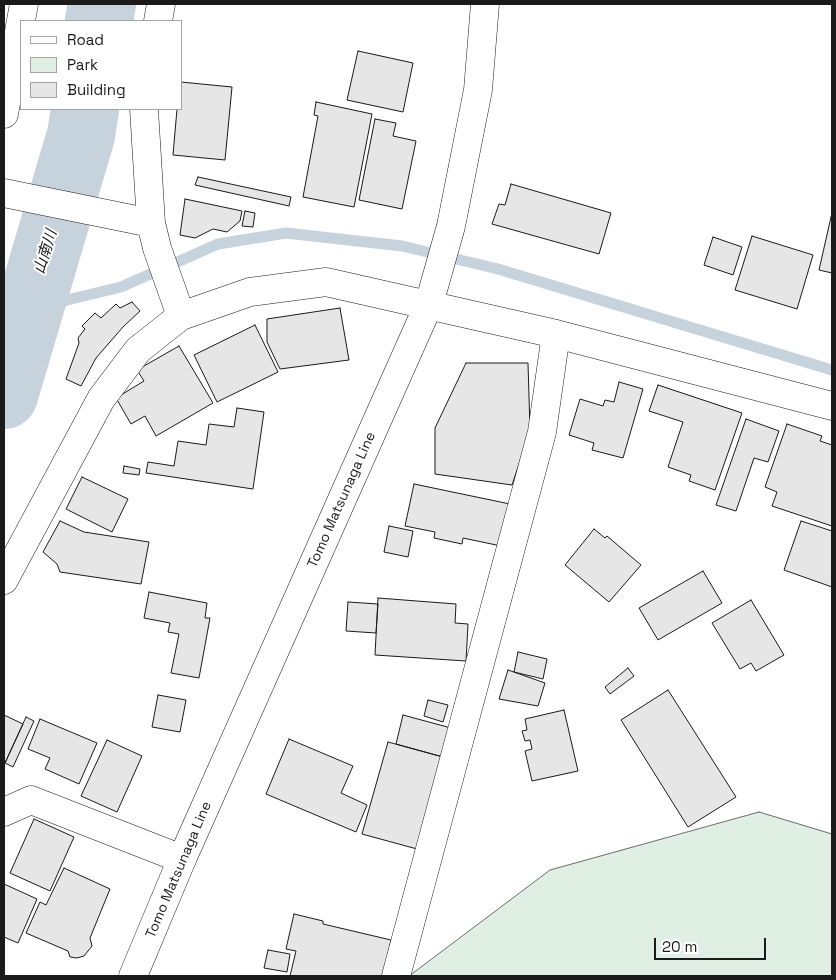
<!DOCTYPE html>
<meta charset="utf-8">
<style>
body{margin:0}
#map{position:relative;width:836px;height:980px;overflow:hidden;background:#fff;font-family:"Space Grotesk",sans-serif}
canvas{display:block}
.frame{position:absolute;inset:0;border:5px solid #1a1a1a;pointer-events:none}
.legend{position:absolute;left:20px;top:20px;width:162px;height:90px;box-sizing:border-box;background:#fff;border:1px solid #a3a3a3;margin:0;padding:6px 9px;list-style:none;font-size:15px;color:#1a1a1a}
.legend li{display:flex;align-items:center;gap:10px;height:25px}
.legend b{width:25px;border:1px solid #a3a3a3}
.scale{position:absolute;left:654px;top:938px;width:112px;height:22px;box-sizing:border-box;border:2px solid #1a1a1a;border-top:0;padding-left:6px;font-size:15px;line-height:18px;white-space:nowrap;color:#1a1a1a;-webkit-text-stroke:4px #fff;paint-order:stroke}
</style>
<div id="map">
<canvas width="836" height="980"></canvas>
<div class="frame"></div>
<ul class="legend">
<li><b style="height:6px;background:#fff"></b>Road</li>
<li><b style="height:14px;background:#e0efe3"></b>Park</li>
<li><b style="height:14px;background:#e6e6e6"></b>Building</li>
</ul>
<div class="scale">20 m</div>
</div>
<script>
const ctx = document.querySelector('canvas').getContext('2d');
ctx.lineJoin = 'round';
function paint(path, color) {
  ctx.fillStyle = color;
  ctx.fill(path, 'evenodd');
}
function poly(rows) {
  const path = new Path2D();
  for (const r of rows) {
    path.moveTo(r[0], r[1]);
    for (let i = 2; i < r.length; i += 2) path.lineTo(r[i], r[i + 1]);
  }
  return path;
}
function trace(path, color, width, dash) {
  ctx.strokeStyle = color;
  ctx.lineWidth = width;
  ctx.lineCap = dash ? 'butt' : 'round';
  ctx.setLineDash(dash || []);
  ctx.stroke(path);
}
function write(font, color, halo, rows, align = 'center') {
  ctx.font = font + ' "Space Grotesk","Noto Sans JP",sans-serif';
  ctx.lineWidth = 4;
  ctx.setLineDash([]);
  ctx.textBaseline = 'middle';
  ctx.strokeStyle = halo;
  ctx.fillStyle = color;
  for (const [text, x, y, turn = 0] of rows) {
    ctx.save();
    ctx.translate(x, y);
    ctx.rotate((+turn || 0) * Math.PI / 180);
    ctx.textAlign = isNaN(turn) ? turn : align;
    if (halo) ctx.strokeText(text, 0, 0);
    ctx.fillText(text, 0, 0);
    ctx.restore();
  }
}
const green = poly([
 [759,812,832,834,832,976,409,976,550,870,759,812]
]);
paint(green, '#e0efe3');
trace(green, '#6a6a6a', 1);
trace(poly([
 [30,309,121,287,218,244,286,233,402,246,498,269,832,370]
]), '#c6d2dc', 11);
trace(poly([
 [99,21,102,4],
 [4,395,81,135,85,109]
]), '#c6d2dc', 68);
const building = poly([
 [358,51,413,63,403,112,347,100,358,51],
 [181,82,232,87,225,160,173,155,177,109,181,109,181,82],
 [316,102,372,114,354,207,303,197,318,116,314,115,316,102],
 [375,119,396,123,393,136,416,141,402,209,359,200,375,119],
 [198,177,291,197,289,206,195,185,198,177],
 [511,184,611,213,599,254,492,224,499,204,505,205,511,184],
 [185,199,242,211,240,221,227,232,213,229,195,238,180,235,185,199],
 [245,211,255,213,253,227,242,226,245,211],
 [831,217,832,218,832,273,819,270,831,217],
 [752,236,813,255,797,309,735,290,752,236],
 [713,237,742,247,733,275,704,265,713,237],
 [132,302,140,311,123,327,96,358,81,386,66,379,79,343,78,338,85,329,82,326,95,313,101,318,116,304,120,308,132,302],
 [340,308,349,360,280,369,267,342,267,319,340,308],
 [255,325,278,372,217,402,194,355,255,325],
 [179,346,213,403,156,436,145,416,131,424,116,398,144,381,137,370,179,346],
 [466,363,528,363,530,431,512,485,435,474,435,428,466,363],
 [619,382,643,389,623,458,592,450,594,443,569,435,580,399,603,406,605,400,614,402,619,382],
 [658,385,742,413,715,490,689,481,691,475,668,467,683,422,649,411,658,385],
 [237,408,264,412,253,489,146,473,148,462,174,466,178,441,206,445,209,424,234,427,237,408],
 [746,419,779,431,768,462,754,458,736,511,716,505,746,419],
 [787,424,822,436,820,441,832,445,832,526,772,506,777,492,765,487,787,424],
 [124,466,140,469,139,475,123,473,124,466],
 [82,477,128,499,112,532,66,509,82,477],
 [414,484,510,504,501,546,463,538,462,544,434,538,435,532,405,526,414,484],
 [60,521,84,532,149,542,141,584,60,572,57,564,43,552,60,521],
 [801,521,832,531,832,587,784,570,801,521],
 [389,526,413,531,408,557,384,552,389,526],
 [594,529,605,538,607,536,641,565,609,602,565,565,594,529],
 [703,571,722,603,658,640,639,608,703,571],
 [149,592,207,603,205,618,210,618,199,678,171,673,179,634,168,632,170,623,144,618,149,592],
 [378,598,456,604,455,623,468,624,466,661,375,655,378,598],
 [751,600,784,655,756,671,751,663,740,669,712,623,751,600],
 [348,602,378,604,376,633,346,631,348,602],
 [518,652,547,659,543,679,514,672,518,652],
 [628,668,634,676,610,694,605,687,628,668],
 [508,670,545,683,538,706,499,699,508,670],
 [668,690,736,797,688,827,621,720,668,690],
 [158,695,186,700,180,732,152,727,158,695],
 [428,700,448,705,443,722,424,716,428,700],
 [564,710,578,771,532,781,525,751,532,749,530,740,525,741,522,731,527,730,525,719,564,710],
 [4,715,23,724,5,763,4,762,4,715],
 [403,715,451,728,443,757,396,744,403,715],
 [26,717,34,721,13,767,5,763,26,717],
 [40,719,97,743,79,784,45,769,50,758,28,749,40,719],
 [289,739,353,766,341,793,367,805,356,832,266,794,289,739],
 [107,740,142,756,117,812,81,796,107,740],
 [388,742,443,757,417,849,362,834,388,742],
 [34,819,74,837,50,891,10,873,34,819],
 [64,868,110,889,90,938,92,946,84,956,77,958,70,957,68,951,26,933,40,902,46,905,64,868],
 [4,884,37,899,18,943,4,937,4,884],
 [294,914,323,921,323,924,391,940,383,976,290,976,296,951,286,949,294,914],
 [268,950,290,954,287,972,264,968,268,950]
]);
paint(building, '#e6e6e6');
trace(building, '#1a1a1a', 1);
const minor = poly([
 [158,21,161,4],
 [4,114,24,4],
 [4,193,151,223],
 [181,316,250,292,326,282,556,334,832,406],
 [4,580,101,399,138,350,181,316,157,248,151,223,144,109],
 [4,812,31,800,182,859],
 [396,976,542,432,556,334]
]);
const primary = poly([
 [133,976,182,859,429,304,451,226,478,90,485,4]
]);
trace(minor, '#1a1a1a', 29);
trace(primary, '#1a1a1a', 29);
trace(minor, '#fff', 28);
trace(primary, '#fff', 28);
write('14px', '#1a1a1a', '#fff', [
 ["Tomo Matsunaga Line",342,500,-66],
 ["Tomo Matsunaga Line",179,870,-67]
]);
write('italic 15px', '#1a1a1a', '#fff', [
 ["山南川",46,252,-73]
]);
</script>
